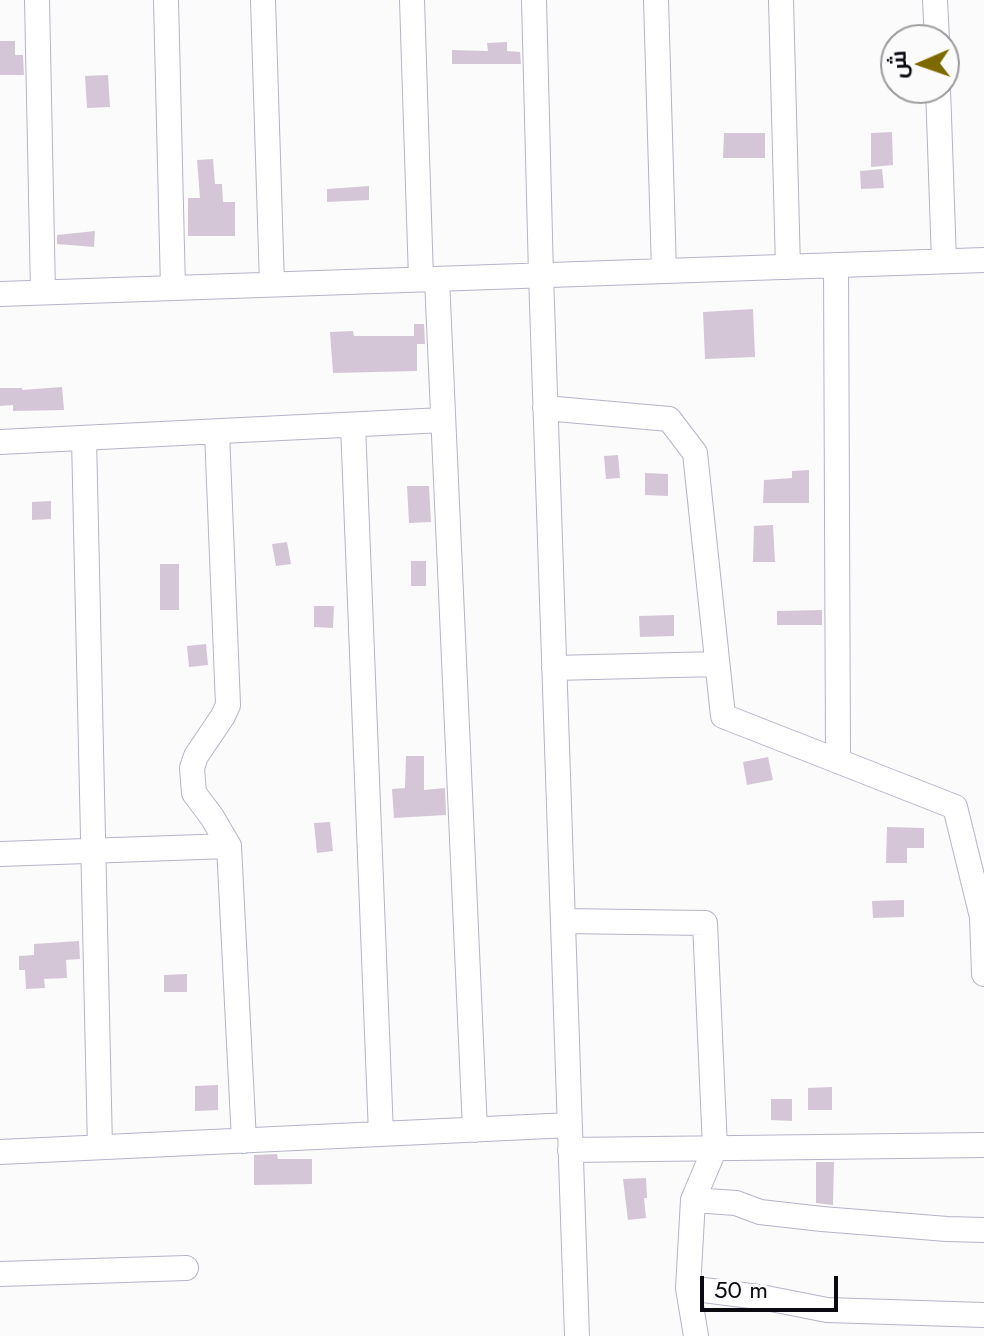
<!DOCTYPE html>
<meta charset="utf-8">
<style>
body{margin:0}
#map{position:relative;width:984px;height:1336px;overflow:hidden;background:#fbfbfb;font-family:Jost,Cairo,sans-serif}
canvas{display:block}
.north{position:absolute;left:880px;top:24px;width:80px;height:80px;box-sizing:border-box;background:#fbfbfb;border:2px solid #9b9b9d;border-radius:50%;rotate:268deg;font-size:22px;font-weight:700;line-height:32px;text-align:center;color:#0b0a11}
.north::after{content:'';display:block;margin:auto;width:28px;height:36px;background:#7e6900;clip-path:polygon(50% 0,100% 100%,50% 72%,0 100%)}
.scale{position:absolute;left:700px;top:1276px;width:138px;height:36px;box-sizing:border-box;border:4px solid #0b0a11;border-top:0;padding-left:10px;font-size:24px;line-height:28px;white-space:nowrap;color:#0b0a11;-webkit-text-stroke:6px #fbfbfb;paint-order:stroke}
</style>
<div id="map">
<canvas width="984" height="1336"></canvas>
<div class="north">ش</div>
<div class="scale">50 m</div>
</div>
<script>
const ctx = document.querySelector('canvas').getContext('2d');
ctx.lineJoin = 'round';
function paint(path, color) {
  ctx.fillStyle = color;
  ctx.fill(path, 'evenodd');
}
function poly(rows) {
  const path = new Path2D();
  for (const r of rows) {
    path.moveTo(r[0], r[1]);
    for (let i = 2; i < r.length; i += 2) path.lineTo(r[i], r[i + 1]);
  }
  return path;
}
function trace(path, color, width, dash) {
  ctx.strokeStyle = color;
  ctx.lineWidth = width;
  ctx.lineCap = dash ? 'butt' : 'round';
  ctx.setLineDash(dash || []);
  ctx.stroke(path);
}
paint(poly([
 [0,41,15,41,15,55,23,55,24,75,0,75],
 [507,42,507,51,520,52,521,64,452,64,452,50,488,51,487,43],
 [108,75,110,107,87,108,85,76],
 [892,132,893,165,871,167,871,133],
 [724,133,765,133,765,158,723,158],
 [213,159,215,184,222,184,223,202,235,202,235,236,188,236,188,198,200,198,197,160],
 [882,169,884,188,861,189,860,171],
 [369,186,369,200,327,202,327,189],
 [95,231,94,247,57,244,57,235],
 [753,309,755,357,705,359,703,312],
 [414,324,424,324,425,344,417,344,417,371,333,373,330,332,353,331,354,336,414,336],
 [62,387,64,410,13,411,13,405,0,406,0,388,22,388,22,390],
 [618,455,620,478,606,479,604,456],
 [809,470,809,503,763,503,764,480,792,478,792,471],
 [645,473,668,474,668,496,645,495],
 [407,486,429,486,431,522,409,523],
 [51,501,51,519,32,520,32,502],
 [773,525,775,562,753,562,754,526],
 [287,542,291,564,276,566,272,544],
 [411,561,426,561,426,586,411,586],
 [160,564,179,564,179,610,160,610],
 [314,606,334,606,333,628,314,627],
 [822,610,822,625,777,625,777,611],
 [674,615,674,636,640,637,639,616],
 [206,644,208,665,189,667,187,646],
 [406,756,424,756,424,790,445,788,446,815,394,818,392,789,405,788],
 [768,757,773,780,747,785,743,762],
 [330,822,333,851,317,853,314,823],
 [887,827,924,828,924,848,907,848,907,863,886,863],
 [904,900,904,917,873,918,872,901],
 [79,941,80,959,66,960,67,978,44,979,45,988,26,989,25,970,19,970,19,956,34,955,34,944],
 [187,974,187,992,164,992,164,975],
 [218,1085,218,1110,195,1111,195,1086],
 [832,1087,832,1110,808,1110,808,1088],
 [771,1099,792,1099,792,1121,771,1120],
 [277,1154,278,1159,312,1159,312,1184,254,1185,254,1155],
 [816,1162,834,1162,833,1205,816,1203],
 [646,1178,647,1198,644,1198,646,1218,628,1220,623,1179]
]), '#d5c6d7');
const minor = poly([
 [37,0,43,292],
 [166,0,173,288],
 [263,0,272,284],
 [412,0,421,279],
 [534,0,541,275,577,1336],
 [656,0,664,271],
 [781,0,788,267],
 [935,0,937,40],
 [938,88,944,261],
 [836,265,838,761],
 [437,279,475,1130],
 [0,294,984,260],
 [545,408,669,419,695,453,723,716,955,807,982,917,984,974],
 [353,425,381,1134],
 [217,432,228,705,223,716,196,756,192,768,193,781,194,793,212,817,229,846,244,1141],
 [84,438,100,1147],
 [0,442,443,420],
 [554,668,717,664],
 [0,854,229,846],
 [563,921,705,923,715,1148,693,1200],
 [570,1150,984,1145],
 [0,1152,570,1125],
 [0,1274,186,1268],
 [688,1288,693,1200,736,1203,760,1212,822,1219,947,1229,984,1230],
 [696,1336,688,1288,766,1298,827,1310,984,1315]
]);
trace(minor, '#b5b3c8', 26);
trace(minor, '#fff', 24);
</script>
